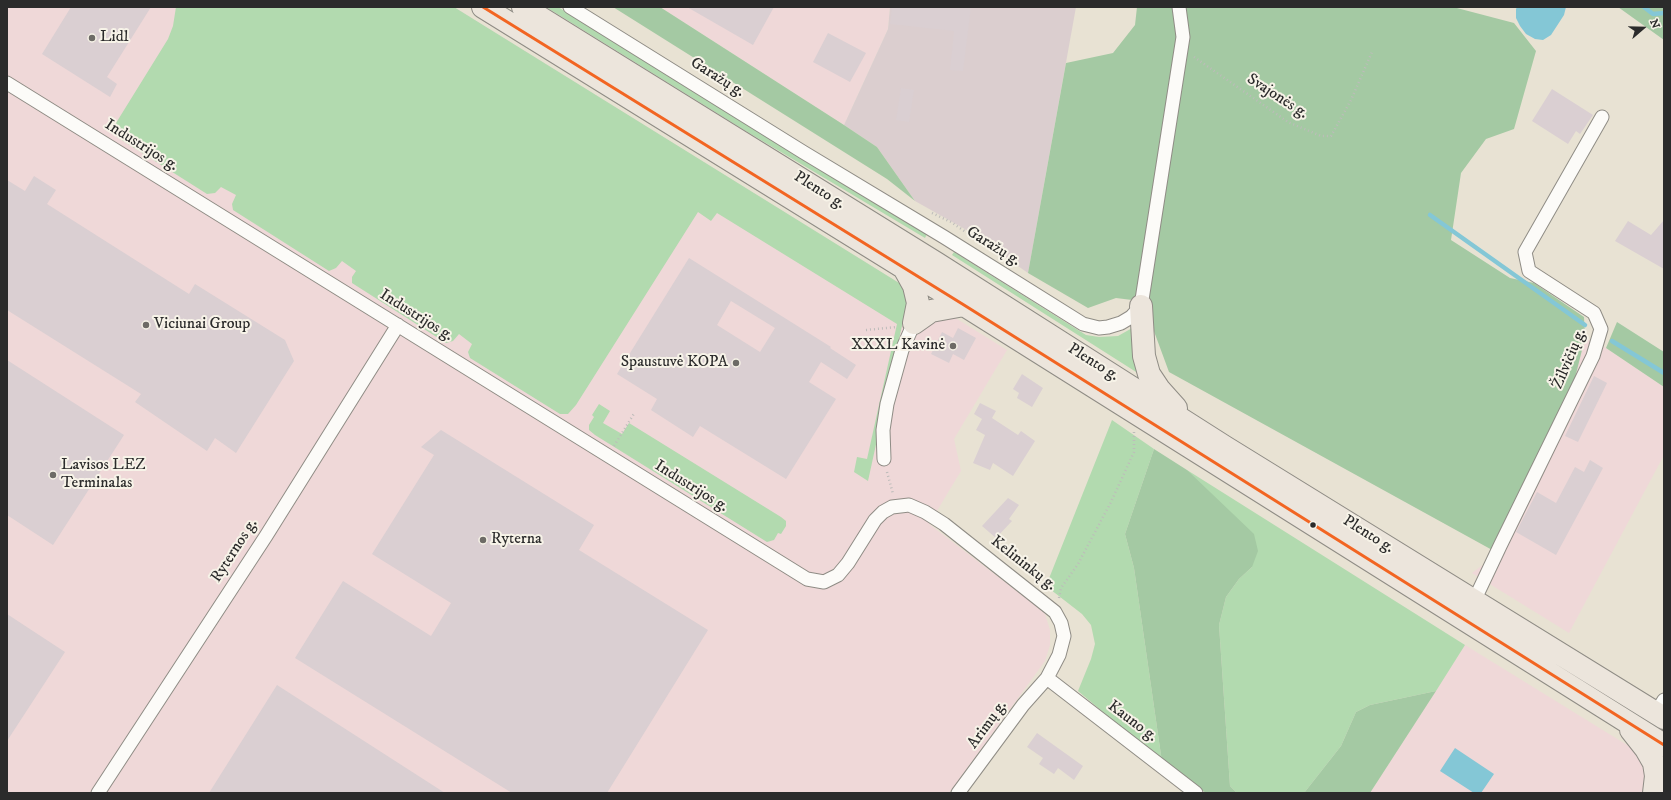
<!DOCTYPE html>
<meta charset="utf-8">
<style>
body{margin:0}
#map{position:relative;width:1671px;height:800px;overflow:hidden;background:#e8e2d3;font-family:"IM FELL DW Pica",serif}
canvas{display:block}
.frame{position:absolute;inset:0;border:8px solid #2b2b2b;pointer-events:none}
.north{position:absolute;left:1623px;top:8px;width:40px;height:40px;-webkit-text-stroke:3px #f7f3e8;paint-order:stroke;rotate:70deg;font-size:11px;font-weight:700;line-height:16px;text-align:center;color:#2b2b2b}
.north::after{content:'';display:block;margin:auto;width:14px;height:18px;background:#2b2b2b;clip-path:polygon(50% 0,100% 100%,50% 72%,0 100%)}
</style>
<div id="map">
<canvas width="1671" height="800"></canvas>
<div class="frame"></div>
<div class="north">N</div>
</div>
<script>
const ctx = document.querySelector('canvas').getContext('2d');
ctx.lineJoin = 'round';
function paint(path, color) {
  ctx.fillStyle = color;
  ctx.fill(path, 'evenodd');
}
function poly(rows) {
  const path = new Path2D();
  for (const r of rows) {
    path.moveTo(r[0], r[1]);
    for (let i = 2; i < r.length; i += 2) path.lineTo(r[i], r[i + 1]);
  }
  return path;
}
function trace(path, color, width, dash) {
  ctx.strokeStyle = color;
  ctx.lineWidth = width;
  ctx.lineCap = dash ? 'butt' : 'round';
  ctx.setLineDash(dash || []);
  ctx.stroke(path);
}
function write(font, color, halo, rows, align = 'center') {
  ctx.font = font + ' "IM FELL DW Pica",serif';
  ctx.lineWidth = 4;
  ctx.setLineDash([]);
  ctx.textBaseline = 'middle';
  ctx.strokeStyle = halo;
  ctx.fillStyle = color;
  for (const [text, x, y, turn = 0] of rows) {
    ctx.save();
    ctx.translate(x, y);
    ctx.rotate((+turn || 0) * Math.PI / 180);
    ctx.textAlign = isNaN(turn) ? turn : align;
    if (halo) ctx.strokeText(text, 0, 0);
    ctx.fillText(text, 0, 0);
    ctx.restore();
  }
}
paint(poly([
 [7,7,454,7,1007,350,954,439,961,471,929,524,1035,605,1045,614,1050,630,1050,645,1045,661,949,793,7,793],
 [660,7,890,7,888,29,844,125],
 [1585,338,1606,348,1664,387,1664,455,1569,633,1472,573,1484,564,1494,551,1575,378],
 [1465,645,1640,753,1646,766,1647,793,1370,793]
]), '#efd8d8');
paint(poly([
 [890,7,1076,7,1028,273,963,228,915,201,877,147,844,125,888,29]
]), '#dbcecf');
paint(poly([
 [176,7,454,7,904,286,907,303,868,481,854,472,857,457,867,459,897,324,717,213,711,221,698,212,576,405,568,414,560,414,470,358,468,352,472,344,459,334,453,341,446,343,352,283,352,277,356,271,342,261,336,268,329,271,233,210,232,204,236,195,221,187,215,193,207,194,117,137,114,132,116,123,168,39,173,26],
 [546,7,558,7,927,234,925,238,749,133],
 [954,252,1086,335,1099,337,1118,336,1134,327,1144,377,952,255],
 [599,404,610,411,603,423,622,434,629,423,781,517,786,521,786,526,781,534,778,533,774,540,767,542,595,435,589,430,589,425,594,417,592,415],
 [1112,420,1154,449,1125,534,1134,568,1162,762,1078,691,1091,659,1095,644,1091,625,1082,614,1046,586],
 [1187,470,1465,645,1436,691,1370,705,1356,712,1341,746,1304,793,1237,793,1230,786,1219,625,1226,597,1239,579,1252,567]
]), '#b2daaf');
paint(poly([
 [613,7,660,7,844,125,877,147,915,201,887,179],
 [1137,7,1453,7,1514,23,1536,51,1514,129,1486,139,1461,173,1451,240,1510,278,1534,283,1584,317,1585,338,1575,378,1494,551,1169,372,1148,315,1132,300,1116,298,1088,308,1028,273,1066,63,1113,53,1135,25],
 [1618,7,1664,7,1664,40],
 [1617,322,1664,352,1664,387,1606,348],
 [1154,449,1187,470,1254,534,1258,551,1252,567,1239,579,1226,597,1219,625,1230,786,1237,793,1206,793,1162,762,1134,568,1125,534],
 [1436,691,1370,793,1304,793,1341,746,1356,712,1370,705]
]), '#a4c9a3');
paint(poly([
 [1517,7,1566,7,1564,15,1551,35,1543,40,1535,39,1526,34,1520,26,1516,18,1516,9],
 [1455,748,1494,774,1481,793,1474,793,1440,771]
]), '#84c7d6');
trace(poly([
 [1644,7,1653,14,1664,13],
 [1430,215,1585,325],
 [1612,341,1664,373]
]), '#84c7d6', 4.5);
paint(poly([
 [71,7,151,7,107,77,117,84,110,97,42,54],
 [687,7,774,7,753,45],
 [892,7,971,7,963,71,950,70,954,31,890,24],
 [828,33,866,53,850,82,813,62],
 [901,88,914,90,909,122,896,120],
 [1552,89,1593,115,1580,134,1576,131,1568,144,1532,121],
 [34,176,56,190,47,204,189,294,195,284,285,340,294,361,236,453,215,438,207,451,135,402,141,394,7,310,7,180,25,191],
 [1664,220,1664,269,1615,241,1628,221,1651,235],
 [689,258,831,347,830,348,856,365,847,379,821,362,809,382,836,399,786,479,700,426,693,437,651,410,657,399,617,374],
 [731,301,775,328,760,352,717,325],
 [958,328,976,338,964,360,953,354,949,363,931,354,942,332,953,338],
 [7,360,124,435,53,545,7,515],
 [1022,374,1043,388,1032,407,1017,398,1019,393,1013,389],
 [1594,376,1607,383,1578,442,1565,436],
 [980,403,996,411,992,418,1018,435,1021,431,1035,441,1013,476,993,463,990,470,973,463,985,435,976,430,982,419,974,414],
 [441,430,594,525,579,550,708,630,607,793,512,793,295,658,343,581,431,636,451,603,372,554,434,455,421,447],
 [1590,460,1603,468,1556,555,1516,532,1537,492,1556,503,1575,467,1584,472],
 [1008,498,1019,505,1009,519,1012,521,996,538,982,526],
 [7,614,65,652,7,741],
 [277,685,445,793,209,793],
 [1037,733,1083,766,1074,780,1058,768,1054,774,1039,764,1043,758,1027,747]
]), '#dacfd2');
const street = poly([
 [570,7,803,152,944,237,1083,324,1099,328,1108,327,1121,323,1131,317,1141,306,1183,37,1179,7],
 [7,83,807,579,824,582,838,575,848,563,875,520,883,512,892,507,909,505,925,512,944,524,1055,612,1061,623,1064,636,1059,655,1047,678,1023,705,958,793],
 [884,459,883,430,887,404,902,350,914,323],
 [1474,601,1500,546,1593,356,1601,329,1594,313,1529,271,1525,252,1602,117],
 [1047,678,1196,793],
 [1656,713,1664,700],
 [98,793,266,536,398,325]
]);
const highway = poly([
 [483,7,964,305,1664,745],
 [523,7,936,263,1225,447,1664,718],
 [904,268,914,286,918,303,914,323],
 [1141,306,1144,356,1149,374,1159,389,1176,408],
 [914,323,931,311,964,305],
 [1631,730,1646,749,1654,763,1656,776,1654,793]
]);
trace(street, '#8f8c85', 15);
trace(highway, '#8f8c85', 24);
trace(poly([
 [1194,57,1288,122,1321,136,1331,136,1351,100,1372,52],
 [932,213,951,222,982,243],
 [866,330,897,327],
 [614,446,635,412],
 [887,472,893,494],
 [1059,598,1061,588,1078,564,1111,502,1134,452,1134,432]
]), '#bdbcba', 2.5, [1, 3]);
trace(street, '#fcfbf8', 13);
trace(highway, '#ece5dc', 22);
trace(poly([
 [483,7,964,305,1664,745]
]), '#f26522', 3);
for (const [x, y, r, color] of [
 [92,38,4,"#6d6b66"],
 [146,325,4,"#6d6b66"],
 [953,346,4,"#6d6b66"],
 [736,363,4,"#6d6b66"],
 [53,475,4,"#6d6b66"],
 [1313,525,3.5,"#2b2b2b"],
 [483,540,4,"#6d6b66"]
]) {
  const dot = new Path2D();
  dot.arc(x, y, r, 0, 2 * Math.PI);
  ctx.fillStyle = color;
  ctx.fill(dot);
  trace(dot, '#f7f3e8', 1.5);
}
write('16px', '#2b2b2b', '#f7f3e8', [
 ["Lidl",100,38],
 ["Viciunai Group",154,325],
 ["XXXL Kavinė",945,346,"right"],
 ["Spaustuvė KOPA",728,363,"right"],
 ["Lavisos LEZ",61,466],
 ["Terminalas",61,484],
 ["Ryterna",491,540]
], 'left');
write('16px', '#2b2b2b', '#f7f3e8', [
 ["Garažų g.",717,78,32],
 ["Svajonės g.",1277,97,33],
 ["Industrijos g.",141,146,32],
 ["Plento g.",819,191,32],
 ["Garažų g.",993,247,32],
 ["Industrijos g.",416,316,32],
 ["Žilvičių g.",1570,359,-67],
 ["Plento g.",1093,363,32],
 ["Industrijos g.",691,487,32],
 ["Plento g.",1368,535,32],
 ["Ryternos g.",235,551,-57],
 ["Kelininkų g.",1023,564,38],
 ["Kauno g.",1132,722,37],
 ["Arimų g.",988,725,-54]
]);
</script>
